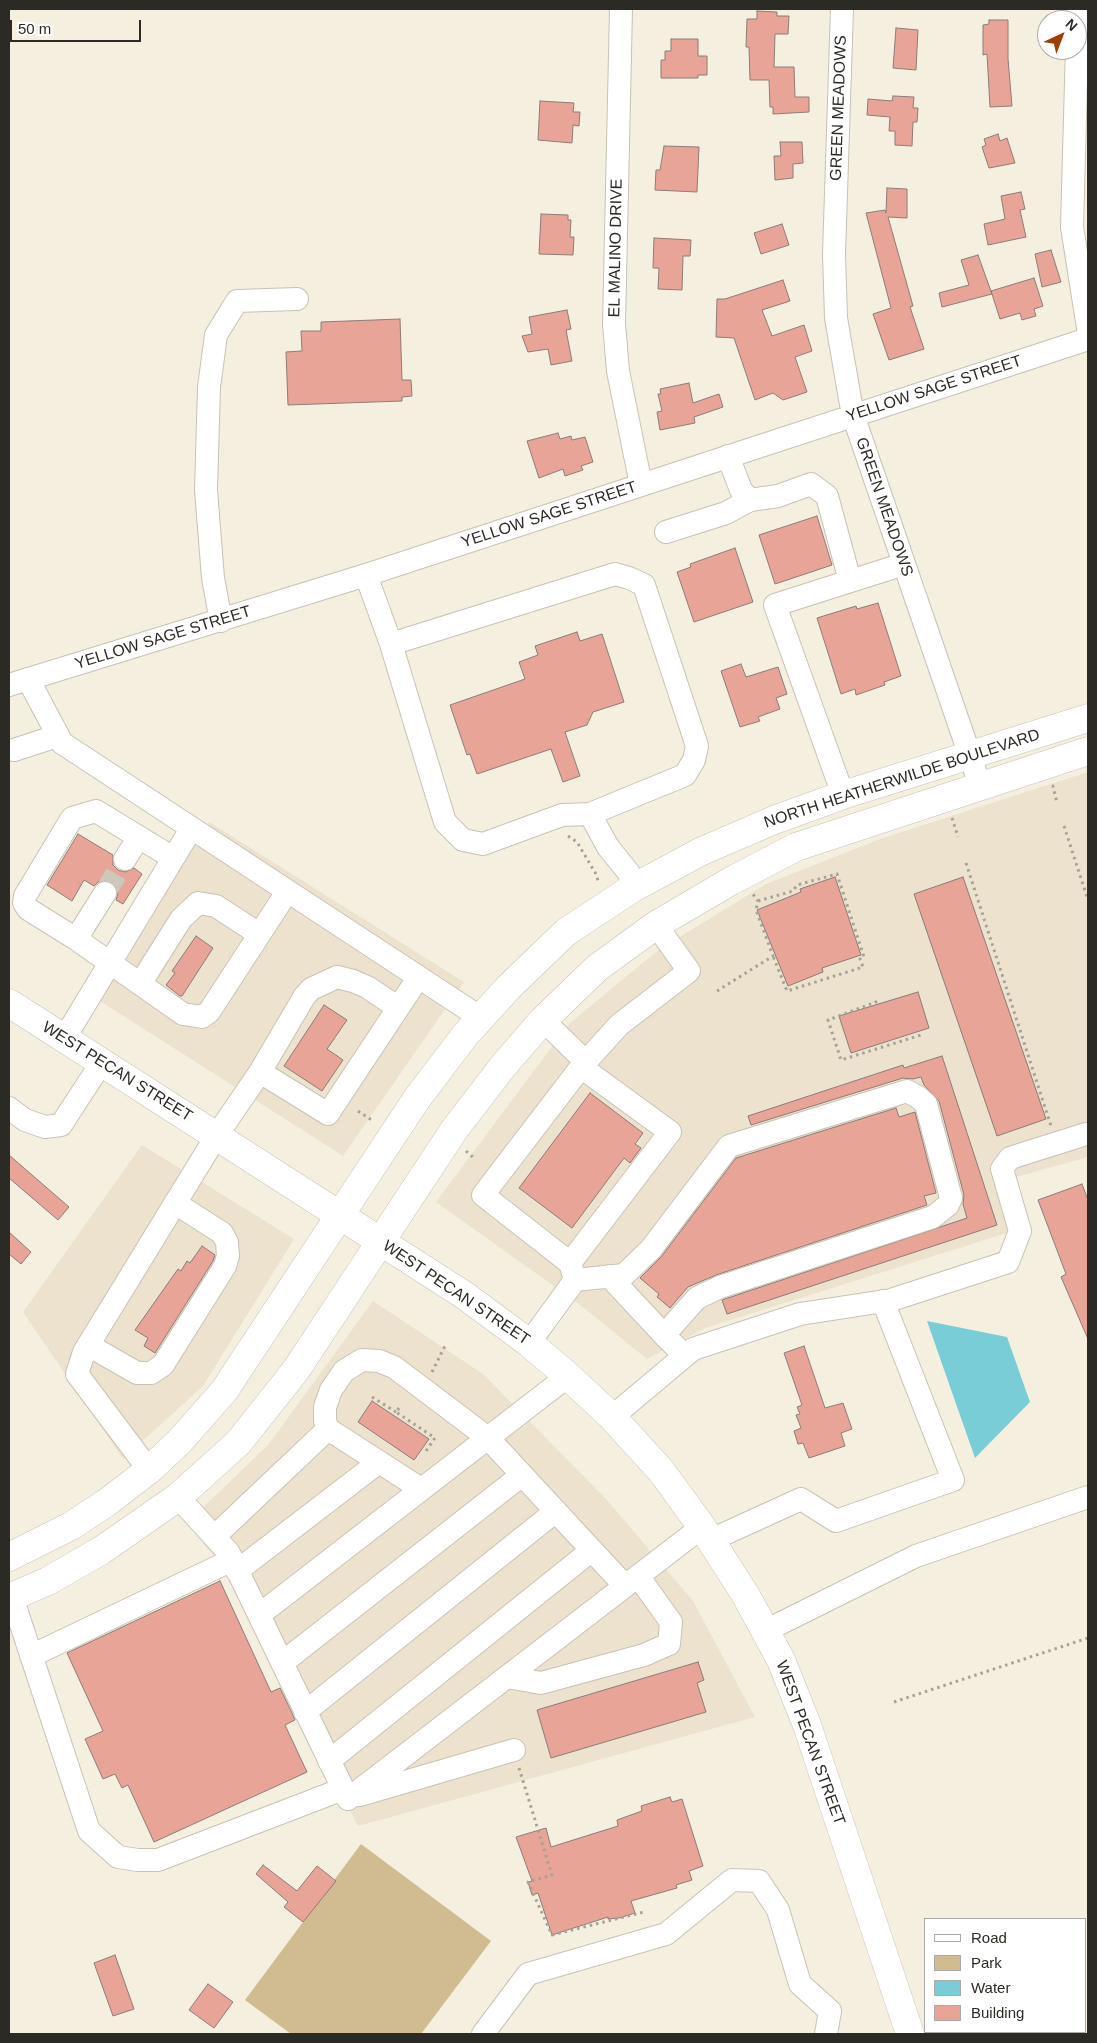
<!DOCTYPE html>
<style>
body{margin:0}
#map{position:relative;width:1097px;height:2043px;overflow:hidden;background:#f5efe0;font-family:Arial,sans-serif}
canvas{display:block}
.frame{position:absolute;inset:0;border:10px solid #2c2a25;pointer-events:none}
.legend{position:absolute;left:924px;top:1918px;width:162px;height:115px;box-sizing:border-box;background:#fff;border:1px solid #abaaa8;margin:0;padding:6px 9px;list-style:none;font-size:15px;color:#2c2a25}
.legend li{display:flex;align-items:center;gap:10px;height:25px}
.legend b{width:25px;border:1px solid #abaaa8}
.north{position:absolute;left:1037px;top:10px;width:50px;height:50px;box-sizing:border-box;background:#fff;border:1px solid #abaaa8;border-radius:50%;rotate:43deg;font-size:14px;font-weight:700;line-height:20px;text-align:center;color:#2c2a25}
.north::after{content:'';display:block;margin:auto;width:18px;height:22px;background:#a03d00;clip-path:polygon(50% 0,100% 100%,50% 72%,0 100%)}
.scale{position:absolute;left:10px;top:20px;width:131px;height:22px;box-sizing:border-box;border:2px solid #2c2a25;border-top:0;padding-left:6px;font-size:15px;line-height:18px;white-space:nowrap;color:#2c2a25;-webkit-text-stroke:4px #fff;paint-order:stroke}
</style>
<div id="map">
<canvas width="1097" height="2043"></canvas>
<div class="frame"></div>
<ul class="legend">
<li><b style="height:6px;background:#fff"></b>Road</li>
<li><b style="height:14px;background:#d0bc90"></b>Park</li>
<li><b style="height:14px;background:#79cdd7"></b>Water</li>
<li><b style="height:14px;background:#e7a497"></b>Building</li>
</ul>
<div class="north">N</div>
<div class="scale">50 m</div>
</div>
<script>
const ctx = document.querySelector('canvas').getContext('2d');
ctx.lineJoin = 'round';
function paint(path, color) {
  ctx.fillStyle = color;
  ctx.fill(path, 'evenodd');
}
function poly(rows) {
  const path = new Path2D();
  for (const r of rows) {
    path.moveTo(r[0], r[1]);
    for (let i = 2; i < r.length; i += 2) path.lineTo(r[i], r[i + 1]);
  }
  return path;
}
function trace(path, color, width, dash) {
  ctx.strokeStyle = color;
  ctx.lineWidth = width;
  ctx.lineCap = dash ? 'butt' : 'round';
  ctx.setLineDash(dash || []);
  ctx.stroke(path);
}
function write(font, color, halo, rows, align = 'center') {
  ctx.font = font + ' Arial,sans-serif';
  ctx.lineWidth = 5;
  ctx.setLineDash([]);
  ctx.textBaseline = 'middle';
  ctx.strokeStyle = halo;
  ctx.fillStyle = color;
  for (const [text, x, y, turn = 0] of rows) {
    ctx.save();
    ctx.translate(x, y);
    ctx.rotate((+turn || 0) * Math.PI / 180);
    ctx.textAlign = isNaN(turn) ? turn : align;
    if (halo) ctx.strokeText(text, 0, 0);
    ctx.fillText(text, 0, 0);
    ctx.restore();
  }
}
paint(poly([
 [1088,772,1088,1157,998,1182,1013,1231,705,1328,647,1359,579,1304,436,1202,569,1024,657,951,766,884,880,839],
 [209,822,464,982,343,1156,97,999],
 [142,1145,294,1239,203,1386,123,1459,23,1312],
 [373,1301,483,1374,606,1499,693,1601,755,1717,358,1826,236,1583,187,1523,269,1444]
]), '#ece2ce');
paint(poly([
 [361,1844,491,1941,421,2034,291,2034,245,2000]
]), '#d0bc90');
paint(poly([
 [927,1321,1007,1337,1030,1402,975,1458]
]), '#79cdd7');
const building = poly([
 [757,11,777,12,777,16,789,16,788,34,775,34,774,67,794,67,795,97,809,97,809,112,773,114,773,107,770,107,769,80,750,80,749,47,746,47,747,19,757,19,757,11],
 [989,20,1008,20,1008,59,1012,106,990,107,987,54,983,55,983,25,989,24,989,20],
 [896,28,918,30,916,70,893,68,896,28],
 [671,39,698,39,698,56,707,56,707,75,698,75,698,78,661,78,661,60,665,60,665,51,671,51,671,39],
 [893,96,914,97,913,108,918,108,917,122,913,122,912,146,895,145,895,131,889,131,890,117,867,115,868,99,892,101,893,96],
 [540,101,574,103,573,112,580,112,579,126,573,125,572,143,538,140,540,101],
 [998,134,1000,141,1007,138,1015,163,989,168,982,147,986,145,984,139,998,134],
 [780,142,802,142,803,163,793,164,793,178,775,180,774,156,781,156,780,142],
 [664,146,699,147,697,192,655,190,656,170,660,170,664,146],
 [887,188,907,189,907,218,888,217,913,306,910,307,924,349,889,360,873,314,891,308,866,213,885,210,886,213,887,188],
 [1021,192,1025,209,1020,210,1026,237,988,245,984,224,1005,219,1001,196,1021,192],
 [541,214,568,215,568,220,571,220,570,237,574,237,573,255,539,254,541,214],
 [782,224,789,245,761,254,754,233,782,224],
 [654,238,691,240,690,256,683,256,682,290,658,289,659,268,653,268,654,238],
 [1051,250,1061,282,1042,287,1035,254,1051,250],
 [978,255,992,294,942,307,939,293,969,285,961,260,978,255],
 [1034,278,1043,306,1034,309,1036,316,1022,320,1020,313,1000,319,991,291,1034,278],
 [783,280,790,301,762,310,772,336,804,325,812,351,795,357,807,392,783,400,773,393,755,400,734,338,716,337,717,299,725,299,783,280],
 [567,310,571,329,566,330,572,361,551,365,548,349,528,352,522,336,532,334,529,317,567,310],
 [400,319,402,380,411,380,412,396,402,397,402,401,288,405,286,352,302,351,301,331,321,331,321,322,400,319],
 [689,383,693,403,719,394,723,407,694,417,695,423,660,430,657,412,662,411,658,394,661,394,660,389,689,383],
 [558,433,560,439,571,436,572,440,585,437,593,462,581,466,583,470,565,476,563,469,539,478,527,441,558,433],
 [817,516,832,565,775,584,759,535,817,516],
 [735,548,753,602,694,622,677,572,691,567,690,564,735,548],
 [878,603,901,676,884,682,885,685,856,695,855,689,841,694,817,618,856,606,857,609,878,603],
 [577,632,580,641,602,634,624,702,593,712,587,725,565,732,580,776,563,782,551,749,477,774,470,754,467,755,450,705,525,679,519,662,538,655,535,646,577,632],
 [741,664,746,677,778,667,787,694,776,698,780,709,758,717,760,721,740,727,721,671,741,664],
 [78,834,113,855,113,865,118,870,125,872,134,868,142,874,123,904,116,900,118,893,116,886,106,880,99,881,94,886,84,880,72,901,47,885,78,834],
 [835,877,861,955,822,968,823,972,788,986,757,910,801,892,800,889,835,877],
 [963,877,1046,1119,997,1136,914,894,963,877],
 [196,936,213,948,182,996,180,996,166,985,175,973,172,971,196,936],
 [918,992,929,1028,851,1053,839,1016,918,992],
 [324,1005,347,1020,327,1049,343,1060,322,1091,284,1066,324,1005],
 [942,1056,997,1225,727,1314,722,1300,725,1299,967,1218,963,1204,964,1195,939,1101,924,1085,921,1077,913,1079,903,1078,751,1125,748,1116,903,1065,904,1068,942,1056],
 [590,1093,643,1133,635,1144,641,1148,630,1163,624,1158,572,1228,519,1188,590,1093],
 [896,1108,899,1117,915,1112,936,1193,924,1196,927,1205,716,1275,688,1287,670,1308,657,1297,659,1294,640,1278,661,1257,736,1158,896,1108],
 [9,1155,69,1207,58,1220,9,1178,9,1155],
 [1082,1184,1088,1200,1088,1339,1061,1277,1066,1274,1038,1200,1082,1184],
 [9,1232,31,1252,21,1264,9,1254,9,1232],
 [202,1246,215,1255,213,1261,155,1353,144,1346,148,1338,135,1330,178,1269,181,1271,187,1261,190,1263,202,1246],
 [804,1346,825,1408,843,1403,852,1429,841,1433,845,1446,809,1458,803,1443,798,1444,794,1431,801,1428,796,1415,800,1414,797,1407,802,1405,784,1353,804,1346],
 [372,1401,429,1439,414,1460,358,1422,372,1401],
 [220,1581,271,1692,280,1688,292,1713,295,1720,285,1725,307,1772,154,1842,128,1785,122,1788,115,1774,103,1779,85,1739,103,1731,67,1653,220,1581],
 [698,1662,704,1680,697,1683,706,1712,551,1758,537,1710,698,1662],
 [670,1797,672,1802,682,1799,703,1866,689,1871,692,1880,676,1885,677,1888,631,1901,635,1913,619,1918,608,1919,608,1917,552,1935,538,1893,532,1895,528,1882,532,1881,516,1837,546,1828,551,1847,618,1826,617,1820,642,1811,641,1806,670,1797],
 [263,1865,297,1891,317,1866,336,1881,303,1922,284,1907,288,1902,256,1874,263,1865],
 [115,1955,134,2009,113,2016,94,1963,115,1955],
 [208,1984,233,2002,214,2028,189,2010,208,1984]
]);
paint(building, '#e7a497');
trace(building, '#8c7c79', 1);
trace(poly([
 [105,893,125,859]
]), '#cdc8bb', 22, [22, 11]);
const minor = poly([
 [621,9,614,324,618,371,641,485],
 [842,9,834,254,836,318,850,399,853,415,980,785],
 [1078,9,1072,227,1088,328],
 [728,456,741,490,750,500,778,496,811,484,827,496,850,581],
 [666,532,726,513,750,500],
 [366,575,391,644,445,822,463,840,483,844,562,815,590,814,685,775,694,760,697,746,644,585,629,578,615,574,391,644],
 [221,621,213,578,206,490,209,387,216,335,237,301,297,299],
 [28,679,62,743,481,1018],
 [9,685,366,575,1088,339],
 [14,750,57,736],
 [843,795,775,605,904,564],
 [590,814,608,847,629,873,633,888],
 [173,858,96,811,72,818,25,896,24,903,28,909,76,939,183,1014,202,1017,209,1012,287,892],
 [125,859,139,837],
 [76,939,105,893],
 [140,984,181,919,198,903,216,906,259,934],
 [543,1020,586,1062],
 [64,1039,191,829],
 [260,1072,328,1114,418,978],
 [9,1108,25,1120,45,1127,61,1125,102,1062],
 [570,1263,670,1132,581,1067],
 [609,1276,664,1335],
 [575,1280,624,1275,651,1249,729,1146,907,1091,918,1097,926,1104,951,1198,948,1205,933,1217,720,1287,697,1298,664,1335,685,1356],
 [529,1343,575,1280,570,1263,483,1195,581,1067,619,1025,689,971,656,925],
 [88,1345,137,1373,151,1373,163,1365,225,1266,228,1256,227,1242,222,1233,175,1203],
 [612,1417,693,1349,800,1314,891,1300,1008,1262,1020,1231,1002,1169,1010,1158,1086,1134],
 [149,1470,77,1374,84,1352,217,1135,260,1072,304,997,311,989,337,977,353,981,367,987,397,1007],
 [421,1489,328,1429,325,1421,325,1407,331,1390,344,1371,362,1360,379,1361,394,1367,488,1438,625,1586],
 [178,1497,229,1553,348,1799],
 [214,1537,328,1429],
 [711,1540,801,1499,836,1521,953,1480,883,1301],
 [237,1571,379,1462],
 [12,1597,89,1831,118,1857,138,1860,158,1860,343,1789],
 [259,1615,568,1376],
 [765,1631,916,1556,1088,1497],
 [31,1656,232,1560],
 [282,1663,522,1475],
 [507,1677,541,1683,644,1655,669,1644,671,1622,638,1576],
 [305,1712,556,1511],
 [329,1761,592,1550],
 [360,1795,514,1750],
 [348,1799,702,1527],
 [483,2034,528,1974,666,1934,732,1880,759,1881,778,1910,800,1984,830,2011,826,2034]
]);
const major = poly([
 [9,1003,464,1295,529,1343,568,1376,612,1417,662,1472,702,1527,745,1594,781,1660,807,1725,910,2034],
 [9,1557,71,1526,106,1503,149,1470,179,1442,224,1391,416,1100,466,1034,509,987,566,932,633,888,700,852,774,820,843,795,1088,718],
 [9,1598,48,1581,102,1550,178,1497,238,1443,296,1370,454,1130,504,1065,543,1020,597,968,656,925,731,881,796,847,1088,751]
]);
trace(minor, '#c8c2b4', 24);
trace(major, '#c8c2b4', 29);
trace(poly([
 [1054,786,1053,786,1057,803],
 [952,818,958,837],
 [1064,826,1088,900],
 [568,836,577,842,596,874,599,884],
 [966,863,1051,1126],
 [758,901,793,891,797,885,837,874,864,957,860,959,863,967,787,991,773,956],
 [717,991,773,956,756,910,758,901,752,893],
 [875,1001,876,1002,828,1020,841,1060,921,1035],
 [358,1111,373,1121],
 [466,1151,475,1159],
 [432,1372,446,1344],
 [372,1397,396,1412],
 [399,1408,396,1412,435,1438,424,1454],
 [894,1702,1088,1638],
 [519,1768,552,1875,528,1882,552,1935,644,1912]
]), '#a7a297', 3, [2.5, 4]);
trace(minor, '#fff', 22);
trace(major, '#fff', 28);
write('16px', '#2c2a25', '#fff', [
 ["GREEN MEADOWS",839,108,-88],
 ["EL MALINO DRIVE",616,248,-89],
 ["YELLOW SAGE STREET",934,389,-18],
 ["GREEN MEADOWS",884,507,71],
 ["YELLOW SAGE STREET",549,515,-18],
 ["YELLOW SAGE STREET",163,638,-17],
 ["NORTH HEATHERWILDE BOULEVARD",902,779,-18],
 ["WEST PECAN STREET",117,1072,32],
 ["WEST PECAN STREET",456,1293,34],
 ["WEST PECAN STREET",810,1743,70]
]);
</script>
